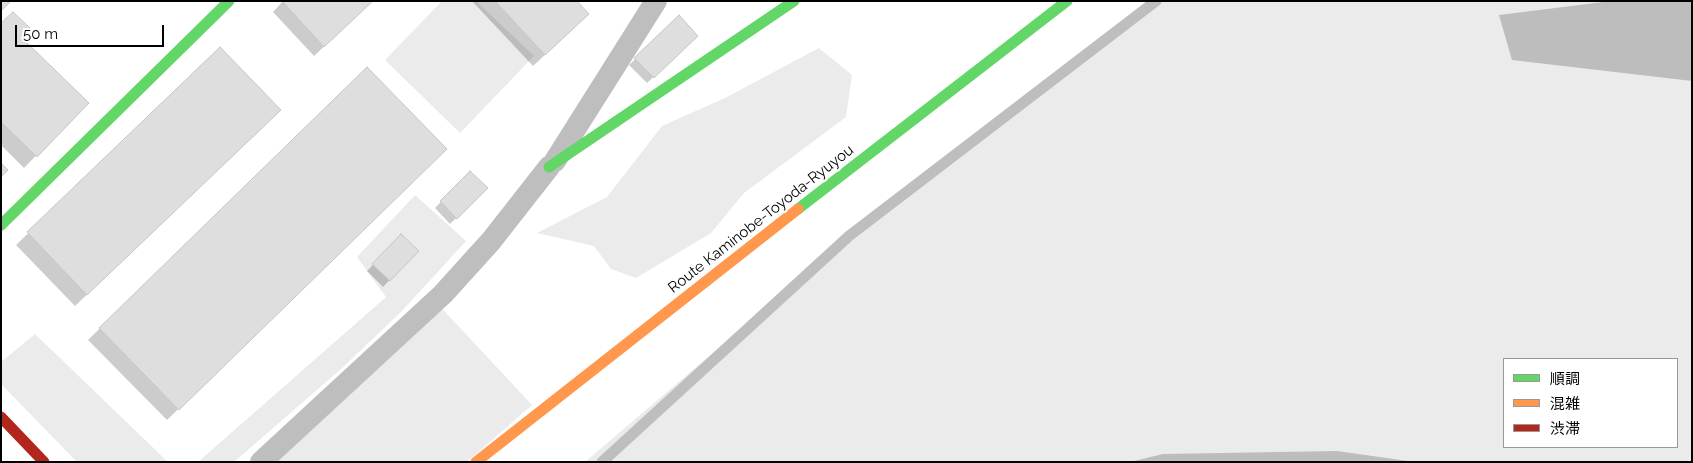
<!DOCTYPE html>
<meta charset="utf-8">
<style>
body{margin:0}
#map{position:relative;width:1693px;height:463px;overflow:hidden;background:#fff;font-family:Raleway,"Noto Sans JP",sans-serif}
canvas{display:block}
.frame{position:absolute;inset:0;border:2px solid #000;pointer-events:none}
.legend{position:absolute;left:1503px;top:358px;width:175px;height:90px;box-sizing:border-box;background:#fff;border:1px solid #999;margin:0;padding:6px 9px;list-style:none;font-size:15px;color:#000}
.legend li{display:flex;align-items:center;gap:10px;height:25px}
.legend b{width:25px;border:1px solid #999}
.scale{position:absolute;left:15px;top:25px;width:149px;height:22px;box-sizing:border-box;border:2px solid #000;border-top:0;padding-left:6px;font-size:15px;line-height:18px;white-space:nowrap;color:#000;-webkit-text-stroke:4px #fff;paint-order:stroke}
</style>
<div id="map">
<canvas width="1693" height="463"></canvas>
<div class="frame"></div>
<ul class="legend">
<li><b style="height:6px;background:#63d668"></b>順調</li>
<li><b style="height:6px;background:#ff974d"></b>混雑</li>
<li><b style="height:6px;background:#b3261e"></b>渋滞</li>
</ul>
<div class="scale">50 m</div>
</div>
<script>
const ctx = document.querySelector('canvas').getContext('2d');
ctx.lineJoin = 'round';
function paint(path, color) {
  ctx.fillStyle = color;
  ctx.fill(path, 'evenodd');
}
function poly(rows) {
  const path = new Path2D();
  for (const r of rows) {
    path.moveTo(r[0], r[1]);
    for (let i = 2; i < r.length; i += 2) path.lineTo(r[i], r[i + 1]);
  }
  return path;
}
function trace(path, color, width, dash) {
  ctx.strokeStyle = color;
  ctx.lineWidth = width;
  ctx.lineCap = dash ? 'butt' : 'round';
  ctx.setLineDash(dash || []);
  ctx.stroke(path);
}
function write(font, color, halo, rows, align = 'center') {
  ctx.font = font + ' Raleway,sans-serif';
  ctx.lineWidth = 5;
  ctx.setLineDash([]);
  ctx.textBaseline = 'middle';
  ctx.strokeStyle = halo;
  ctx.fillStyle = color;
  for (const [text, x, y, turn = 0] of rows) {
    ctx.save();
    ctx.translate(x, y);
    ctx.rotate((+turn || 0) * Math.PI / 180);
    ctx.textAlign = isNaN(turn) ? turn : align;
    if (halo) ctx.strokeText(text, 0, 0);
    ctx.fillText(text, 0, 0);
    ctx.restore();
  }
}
paint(poly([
 [442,1,476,1,534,56,460,133,385,60],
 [1159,1,1692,1,1692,462,585,462,922,174],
 [1504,359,1677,359,1677,447,1504,447],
 [819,48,852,75,846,117,744,193,711,233,636,278,611,269,594,246,537,233,607,197,662,126,725,98],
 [415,195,466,241,401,312,341,369,234,462,198,462,386,297,357,257],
 [435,301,532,405,467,462,277,462],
 [35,334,168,462,77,462,1,384,1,362]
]), '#ebebeb');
paint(poly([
 [1611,1,1692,1,1692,81,1512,60,1499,15],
 [1337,451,1415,462,1130,462,1163,454]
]), '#bdbdbd');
paint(poly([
 [283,1,372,1,314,56,273,12],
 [472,1,575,1,576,26,533,66],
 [679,17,697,36,647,83,629,65],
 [1,25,20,38,87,103,24,168,1,145],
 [220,49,267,122,75,306,16,245],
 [367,68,446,149,167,420,88,340],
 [470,172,487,188,450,224,435,208],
 [401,236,417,251,383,287,367,271]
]), '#0003');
const building = poly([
 [1,1,11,1,1,11,1,1],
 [282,1,373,1,324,47,282,1],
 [495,1,577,1,589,14,545,55,495,1],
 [13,12,31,29,22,38,89,103,37,157,1,122,1,23,13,12],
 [679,15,698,36,654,78,634,58,679,15],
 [220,47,281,110,87,295,27,232,220,47],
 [367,67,447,149,179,410,99,328,367,67],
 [1,163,8,170,1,177,1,163],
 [470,171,488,188,457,219,440,201,470,171],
 [401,234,419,251,390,281,372,264,401,234]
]);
paint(building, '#dedede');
trace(building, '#c6c6c6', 1);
trace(poly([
 [602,462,849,236,1156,1]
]), '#bebebe', 11);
trace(poly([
 [555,161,656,1],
 [261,462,443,294,491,241,549,167]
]), '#bebebe', 22);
trace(poly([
 [549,167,794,1],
 [798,209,1067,1],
 [1,225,229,1]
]), '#63d668', 11);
trace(poly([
 [476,462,798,209]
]), '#ff974d', 11);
trace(poly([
 [1,417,44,462]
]), '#b3261e', 11);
write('15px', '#000', '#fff', [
 ["Route Kaminobe-Toyoda-Ryuyou",761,219,-38]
]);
</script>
